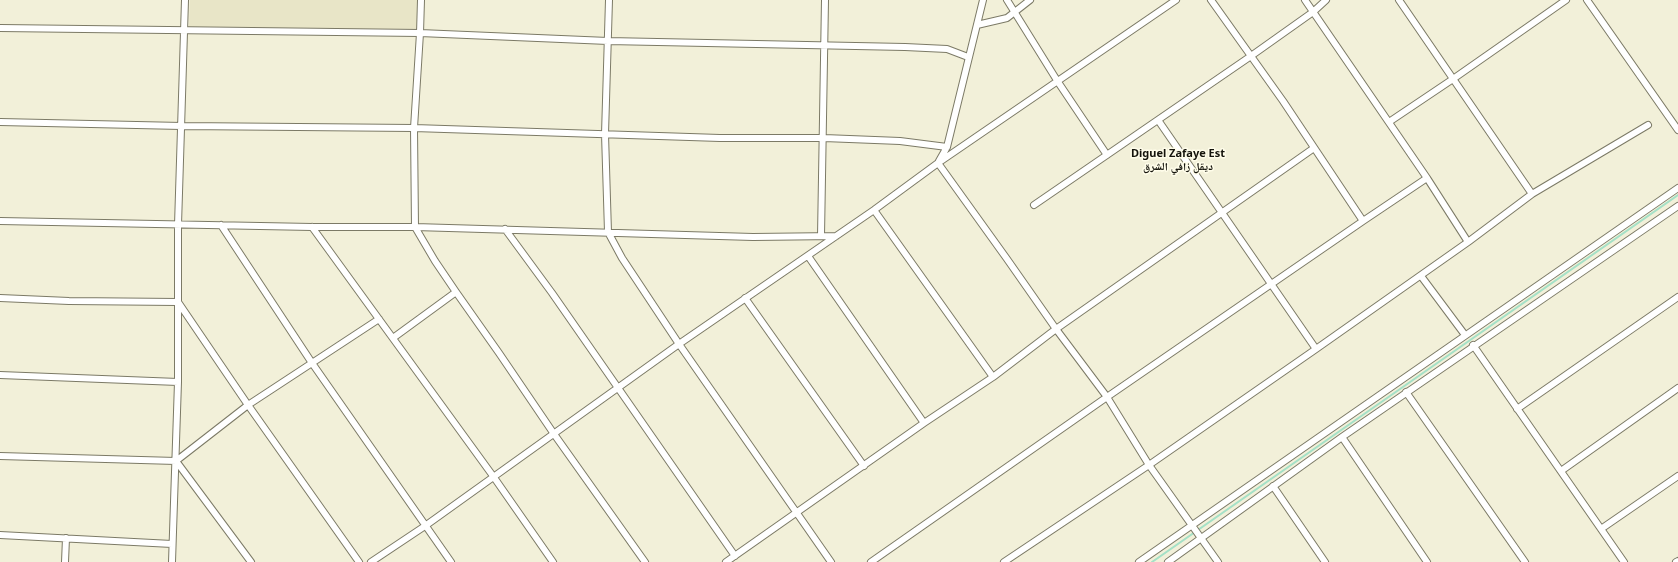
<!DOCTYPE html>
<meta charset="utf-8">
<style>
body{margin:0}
canvas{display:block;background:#f2f0d9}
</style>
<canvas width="1678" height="562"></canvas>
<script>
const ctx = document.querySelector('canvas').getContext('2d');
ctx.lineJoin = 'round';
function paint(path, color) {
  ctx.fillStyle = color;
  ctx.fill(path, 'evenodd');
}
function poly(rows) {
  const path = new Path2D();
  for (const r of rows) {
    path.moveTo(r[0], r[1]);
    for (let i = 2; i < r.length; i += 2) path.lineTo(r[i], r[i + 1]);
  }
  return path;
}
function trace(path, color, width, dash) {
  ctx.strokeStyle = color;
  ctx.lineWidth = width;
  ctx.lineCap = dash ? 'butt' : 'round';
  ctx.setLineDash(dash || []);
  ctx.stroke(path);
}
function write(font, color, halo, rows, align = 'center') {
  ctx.font = font + ' "Noto Sans","Noto Naskh Arabic",sans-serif';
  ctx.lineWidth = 3;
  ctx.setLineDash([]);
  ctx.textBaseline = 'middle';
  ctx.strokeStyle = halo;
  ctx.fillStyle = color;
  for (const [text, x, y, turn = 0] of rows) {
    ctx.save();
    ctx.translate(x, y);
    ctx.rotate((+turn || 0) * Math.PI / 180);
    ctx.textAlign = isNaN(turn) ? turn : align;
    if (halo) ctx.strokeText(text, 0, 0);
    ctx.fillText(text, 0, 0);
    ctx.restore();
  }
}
paint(poly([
 [190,0,418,0,417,30,189,27]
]), '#e8e5c7');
trace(poly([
 [1152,562,1678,195]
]), '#a5e1c7', 2);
const minor = poly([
 [421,0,420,33,414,128,415,227,435,261,456,292,499,353,554,434,645,562],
 [609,0,605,134,608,232,622,258,679,344,831,562],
 [1007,0,1058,82,1107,155],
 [1211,0,1283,101,1363,221,1427,178],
 [1305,0,1427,178,1468,242],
 [1399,0,1532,194],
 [1587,0,1678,130],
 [977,25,1007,18,1030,0],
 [0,28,420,33,608,41,905,47,947,49,968,57],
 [1158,120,1316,349],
 [0,122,182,126,414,128,720,138,824,138,900,141,947,147],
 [1389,122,1453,79,1566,0],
 [939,161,947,147,983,0],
 [938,163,1007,259,1056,329,1107,397,1149,465,1218,562],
 [1034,205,1251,56,1313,12,1326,0],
 [874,210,993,377],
 [0,221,312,227,415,227,753,237,836,236],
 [221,225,312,363,451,562],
 [312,227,493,476,553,562],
 [505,229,552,293,735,556],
 [821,236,825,0],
 [808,256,924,423],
 [1421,276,1465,335],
 [0,298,69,301,178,302,248,405,359,562],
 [745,298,864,466],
 [393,338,456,292],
 [1473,345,1624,562],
 [0,375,178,382],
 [1406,392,1525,562],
 [1517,409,1678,297],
 [1342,437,1427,562],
 [0,456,176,461,248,405,379,319],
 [176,461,251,562],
 [1561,471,1678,388],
 [1273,486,1325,562],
 [1601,529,1678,476],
 [0,535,172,544],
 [65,562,66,538],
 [172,562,178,382,178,225,185,0],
 [371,562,425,526,679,344,874,210,938,163,1176,0],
 [726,562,924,423,993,377,1056,329,1314,148],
 [871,562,1107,397,1363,221],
 [1004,562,1149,465,1316,349,1468,242,1532,194,1648,125],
 [1139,562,1678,188],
 [1168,562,1342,437,1678,206],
 [1676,562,1678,561]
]);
trace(minor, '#7c7a66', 8);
trace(minor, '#fff', 6);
write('bold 11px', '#14130b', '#fffdea', [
 ["Diguel Zafaye Est",1178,154],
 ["ديقل زافي الشرق",1178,167]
]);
</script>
